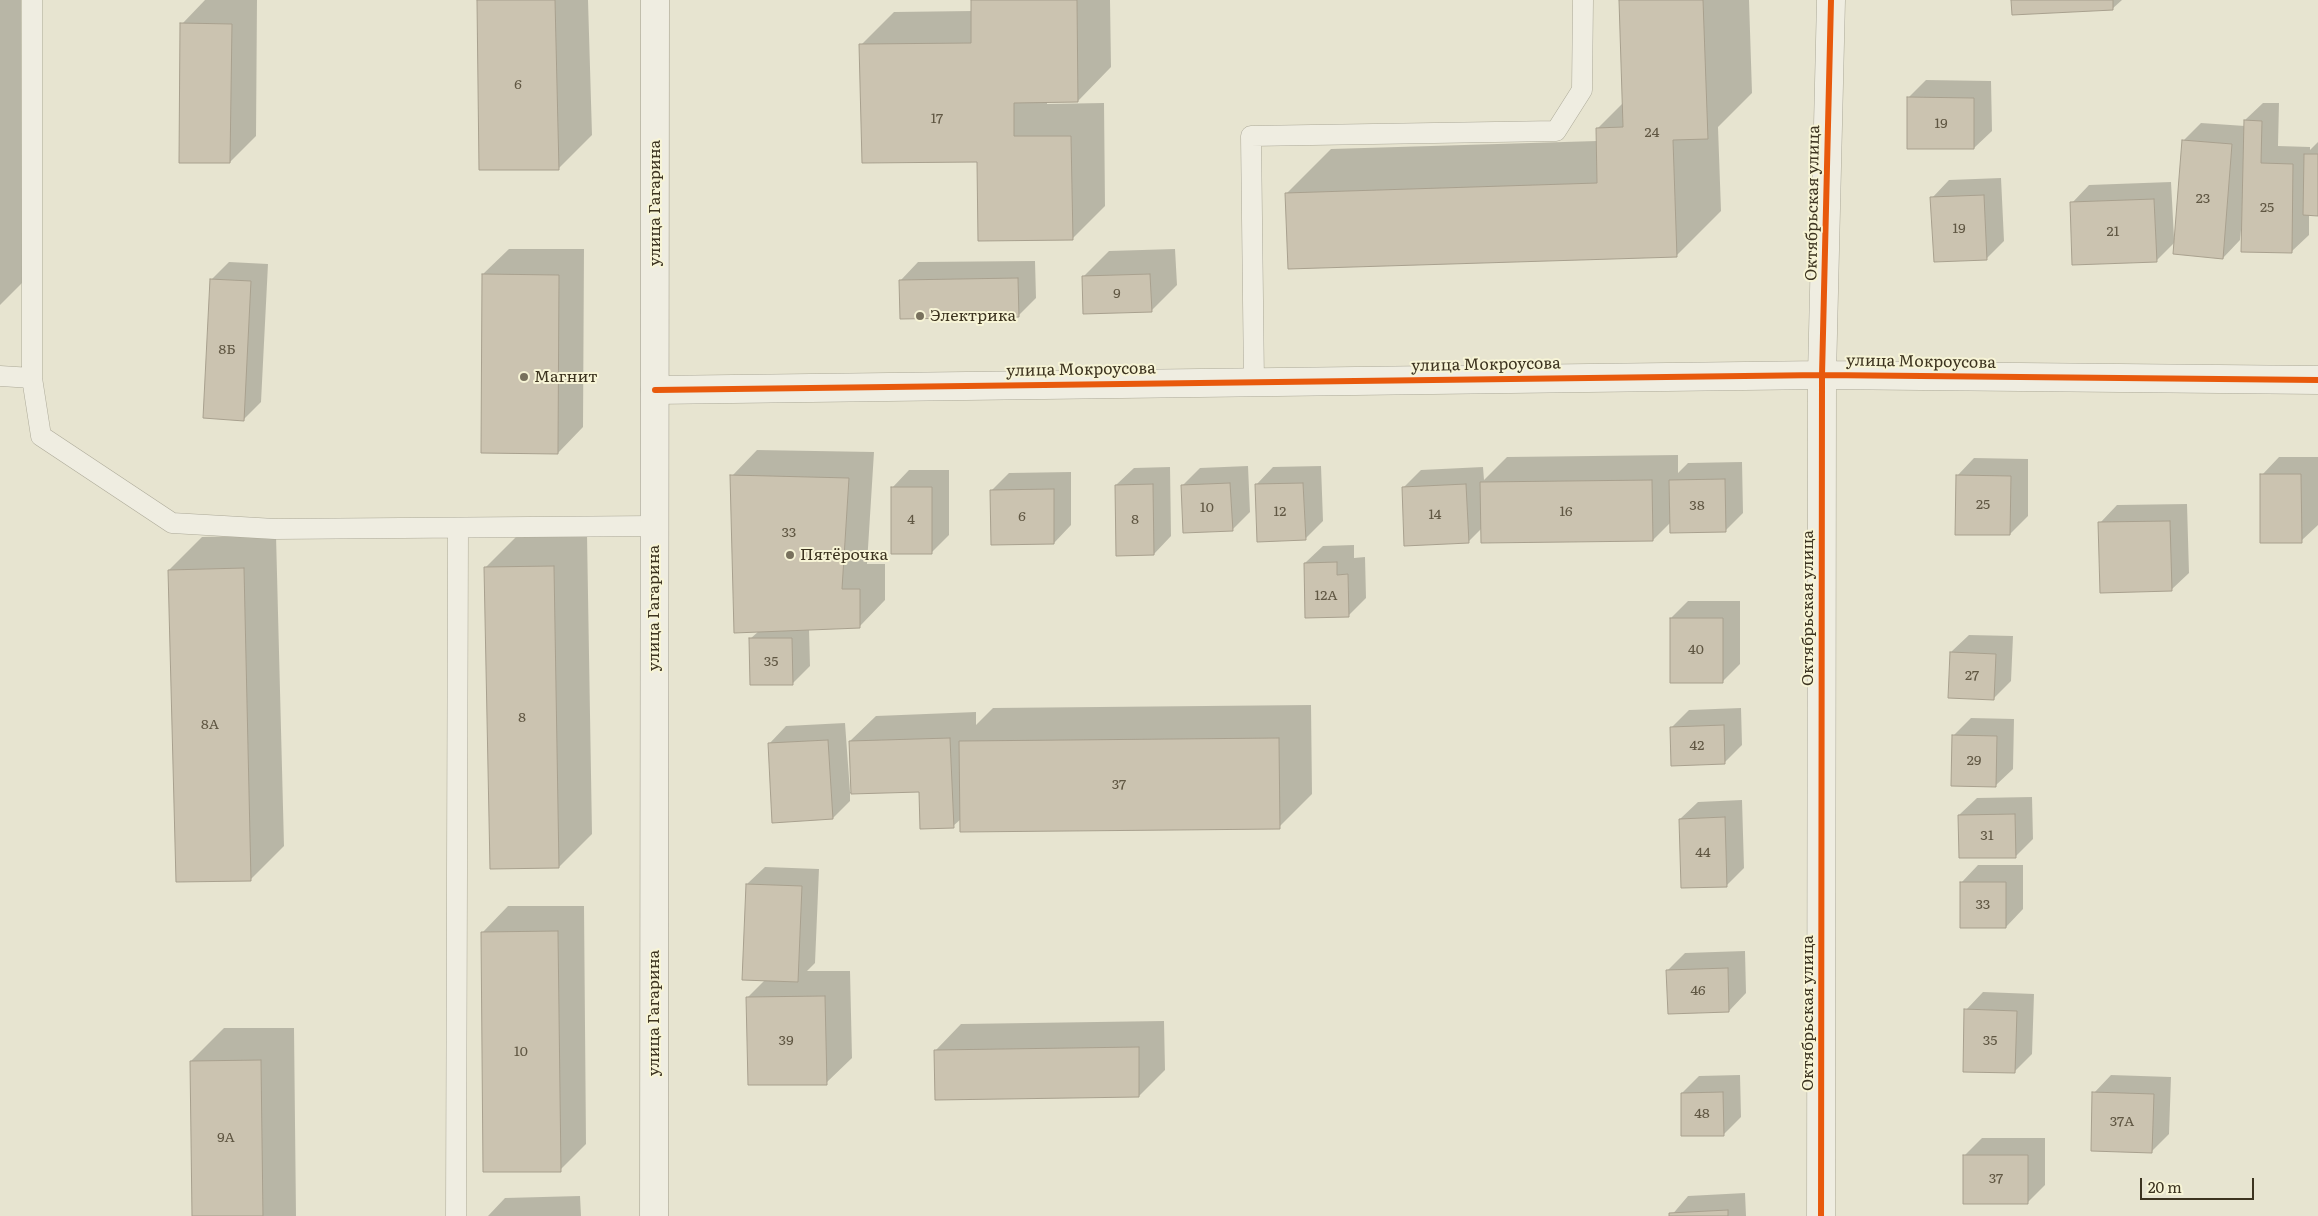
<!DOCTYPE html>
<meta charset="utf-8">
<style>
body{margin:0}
#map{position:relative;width:2318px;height:1216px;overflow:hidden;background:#e7e4d0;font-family:Literata,serif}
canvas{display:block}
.scale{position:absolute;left:2140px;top:1178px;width:114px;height:22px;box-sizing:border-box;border:2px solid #3c331f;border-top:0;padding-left:6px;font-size:15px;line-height:18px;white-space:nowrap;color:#3c331f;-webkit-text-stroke:4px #f7f4d6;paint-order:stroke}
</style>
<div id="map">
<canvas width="2318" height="1216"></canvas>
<div class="scale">20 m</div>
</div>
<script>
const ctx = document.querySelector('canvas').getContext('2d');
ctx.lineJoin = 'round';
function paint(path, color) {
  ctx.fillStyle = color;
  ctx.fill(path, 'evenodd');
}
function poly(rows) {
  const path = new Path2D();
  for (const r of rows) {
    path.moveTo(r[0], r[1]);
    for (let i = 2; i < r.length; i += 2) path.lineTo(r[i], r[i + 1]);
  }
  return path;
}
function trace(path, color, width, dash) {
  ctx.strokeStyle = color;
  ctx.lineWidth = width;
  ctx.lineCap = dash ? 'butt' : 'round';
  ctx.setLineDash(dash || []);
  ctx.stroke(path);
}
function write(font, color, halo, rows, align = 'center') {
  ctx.font = font + ' Literata,serif';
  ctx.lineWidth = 4;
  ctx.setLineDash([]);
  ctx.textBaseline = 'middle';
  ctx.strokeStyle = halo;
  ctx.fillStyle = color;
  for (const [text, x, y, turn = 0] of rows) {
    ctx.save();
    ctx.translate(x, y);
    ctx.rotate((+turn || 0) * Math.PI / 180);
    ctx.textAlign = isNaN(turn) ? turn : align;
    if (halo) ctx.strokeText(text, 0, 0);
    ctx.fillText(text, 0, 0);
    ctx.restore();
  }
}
paint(poly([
 [0,0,21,0,22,283,0,305],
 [205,0,257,0,256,136,230,162,182,24],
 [478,0,588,0,592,135,559,168],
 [972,0,1110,0,1111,67,1078,101,1047,101,1047,104,1104,103,1105,206,1072,239,978,161,861,45,894,12,972,11],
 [1620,0,1749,0,1752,93,1718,127,1721,211,1676,256,1286,194,1331,149,1597,141,1597,129,1624,102],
 [2012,0,2122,0,2112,9],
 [1926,80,1991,81,1992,131,1974,148,1908,98],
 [2263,103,2279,103,2278,146,2310,147,2310,150,2318,142,2318,215,2309,214,2309,235,2291,252,2241,230,2240,240,2223,258,2175,242,2156,261,2072,203,2089,185,2171,182,2174,238,2175,238,2184,140,2201,123,2245,126,2245,120],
 [2001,178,2004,241,1986,259,1932,198,1949,180],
 [509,249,584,249,583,427,558,453,483,274],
 [1175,249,1177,285,1151,311,1083,277,1109,251],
 [1035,261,1036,298,1018,316,901,280,918,262],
 [229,262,268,264,261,402,244,419,211,280],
 [757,450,874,452,867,564,885,564,885,600,860,626,809,629,810,666,792,684,750,639,759,631,732,476],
 [1678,455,1678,473,1688,463,1742,462,1743,513,1725,531,1671,522,1653,540,1482,528,1468,542,1404,487,1421,470,1483,467,1484,480,1507,457],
 [2279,457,2318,457,2318,525,2301,541,2262,475],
 [1974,458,2028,459,2028,516,2010,534,1957,476],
 [1248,466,1250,512,1232,530,1182,486,1200,468],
 [1321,466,1323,521,1306,538,1256,485,1273,467],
 [1170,467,1171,536,1154,554,1116,485,1134,468],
 [909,470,949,470,949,535,931,553,892,488],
 [1071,472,1071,525,1054,543,991,491,1009,473],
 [2187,504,2189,573,2171,590,2100,523,2117,505],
 [587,534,592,834,559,867,485,568,518,535],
 [276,535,284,846,251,879,169,570,202,537],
 [1354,545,1354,558,1365,557,1366,598,1348,616,1305,563,1323,546],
 [1688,601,1740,601,1740,664,1723,681,1671,618],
 [1969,635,2013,636,2011,681,1993,699,1951,652],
 [1311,705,1312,794,1279,827,961,819,953,826,920,790,850,793,850,801,833,818,769,744,786,726,845,723,850,792,852,792,850,741,876,716,976,712,976,725,993,708],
 [1741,708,1742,745,1724,763,1671,728,1689,710],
 [1971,718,2014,719,2013,769,1995,786,1953,736],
 [2032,797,2033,839,2016,856,1959,815,1977,798],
 [1742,800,1744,868,1727,885,1680,819,1698,802],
 [1978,865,2023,865,2023,909,2006,927,1961,883],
 [765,867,819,869,815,963,807,971,850,971,852,1058,826,1083,747,998,766,979,747,884],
 [508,906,584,906,586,1144,560,1170,483,932],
 [1745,951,1746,993,1729,1011,1668,970,1685,953],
 [1983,992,2034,994,2032,1054,2014,1072,1966,1010],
 [1164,1021,1165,1070,1139,1096,936,1050,961,1024],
 [224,1028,294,1028,296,1216,193,1216,191,1061],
 [1740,1075,1741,1117,1723,1135,1682,1093,1699,1076],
 [2111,1075,2171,1077,2169,1134,2152,1151,2094,1093],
 [1982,1138,2045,1138,2045,1185,2028,1202,1964,1156],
 [1745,1193,1746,1216,1671,1216,1688,1196],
 [580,1196,581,1216,488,1216,505,1198]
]), '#0003');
const building = poly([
 [477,0,555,0,559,170,479,170,477,0],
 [971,0,1077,0,1078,102,1014,103,1014,136,1071,136,1073,240,978,241,977,162,862,163,859,44,971,43,971,0],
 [1619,0,1703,0,1708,139,1673,140,1677,257,1288,269,1285,193,1597,183,1596,128,1623,127,1619,0],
 [2011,0,2113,0,2113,10,2012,15,2011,0],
 [180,23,232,24,230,163,179,163,180,23],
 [1907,97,1974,98,1974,149,1907,149,1907,97],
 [2244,120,2262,121,2261,163,2293,164,2292,253,2241,252,2244,120],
 [2182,140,2232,144,2223,259,2173,254,2182,140],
 [2304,154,2318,154,2318,216,2303,215,2304,154],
 [1984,195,1987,260,1934,262,1930,197,1984,195],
 [2154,199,2157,262,2072,265,2070,202,2154,199],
 [482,274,559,275,558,454,481,453,482,274],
 [1150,274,1152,312,1083,314,1082,276,1150,274],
 [1018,278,1019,317,900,319,899,280,1018,278],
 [210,279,251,281,244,421,203,418,210,279],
 [2260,474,2301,474,2302,543,2260,543,2260,474],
 [730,475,849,478,842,589,860,589,860,628,734,633,730,475],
 [1956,475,2011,476,2010,535,1955,535,1956,475],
 [1725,479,1726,532,1670,533,1669,480,1725,479],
 [1652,480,1653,541,1481,543,1480,482,1652,480],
 [1230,483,1233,531,1183,533,1181,485,1230,483],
 [1303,483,1306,540,1257,542,1255,484,1303,483],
 [1153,484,1154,555,1116,556,1115,485,1153,484],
 [1466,484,1469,543,1404,546,1402,487,1466,484],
 [891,487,932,487,932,554,891,554,891,487],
 [1054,489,1054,544,991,545,990,490,1054,489],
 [2170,521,2172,591,2100,593,2098,522,2170,521],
 [1337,562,1337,575,1348,574,1349,617,1305,618,1304,563,1337,562],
 [554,566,559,868,490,869,484,567,554,566],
 [244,568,251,881,176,882,168,570,244,568],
 [1670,618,1723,618,1723,683,1670,683,1670,618],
 [749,638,792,638,793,685,750,685,749,638],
 [1950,652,1996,654,1994,700,1948,698,1950,652],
 [1724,725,1725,764,1671,766,1670,727,1724,725],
 [1952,735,1997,736,1996,787,1951,786,1952,735],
 [950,738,954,828,920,829,919,792,851,794,849,741,950,738],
 [1279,738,1280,829,960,832,959,741,1279,738],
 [828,740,833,819,772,823,768,743,828,740],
 [2015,814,2016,858,1959,858,1958,815,2015,814],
 [1725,817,1727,887,1681,888,1679,819,1725,817],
 [1960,882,2006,882,2006,928,1960,928,1960,882],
 [746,884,802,886,798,982,742,980,746,884],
 [558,931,561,1172,483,1172,481,932,558,931],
 [1728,968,1729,1012,1668,1014,1666,970,1728,968],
 [825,996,827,1085,748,1085,746,997,825,996],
 [1964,1009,2017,1011,2015,1073,1963,1072,1964,1009],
 [1139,1047,1139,1097,935,1100,934,1050,1139,1047],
 [261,1060,263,1216,192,1216,190,1061,261,1060],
 [1723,1092,1724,1136,1681,1136,1681,1093,1723,1092],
 [2092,1092,2154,1094,2152,1153,2091,1151,2092,1092],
 [1963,1155,2028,1155,2028,1204,1963,1204,1963,1155],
 [1728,1210,1728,1216,1669,1216,1669,1213,1728,1210]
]);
paint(building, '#cbc3b0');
trace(building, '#a8a08e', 1);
const lane = poly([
 [0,376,32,378,32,0],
 [32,378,41,436,172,523,275,529,654,526],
 [1254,382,1251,136,1556,131,1582,90,1583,0],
 [456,1216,458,528]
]);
const street = poly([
 [655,390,1822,375,2318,380],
 [1821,1216,1822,375,1831,0]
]);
const secondary = poly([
 [654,1216,655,0]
]);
trace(lane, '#aca998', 21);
trace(street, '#aca998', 29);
trace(secondary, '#9c9888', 29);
trace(lane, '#efede1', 20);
trace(street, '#efede1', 28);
trace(secondary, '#efede1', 28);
trace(poly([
 [655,390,1822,375,2318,380],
 [1821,1216,1822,375,1831,0]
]), '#e8590c', 6);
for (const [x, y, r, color] of [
 [920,316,5,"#78715d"],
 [524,377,5,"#78715d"],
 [790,555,5,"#78715d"]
]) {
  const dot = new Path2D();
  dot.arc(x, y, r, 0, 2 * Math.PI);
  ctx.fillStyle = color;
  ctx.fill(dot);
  trace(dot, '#f7f4d6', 2);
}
write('14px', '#605743', null, [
 ["6",518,85],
 ["17",937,119],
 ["19",1941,124],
 ["24",1652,133],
 ["23",2203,199],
 ["25",2267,208],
 ["19",1959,229],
 ["21",2113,232],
 ["9",1117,294],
 ["8Б",227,350],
 ["25",1983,505],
 ["38",1697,506],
 ["10",1207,508],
 ["12",1280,512],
 ["16",1566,512],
 ["14",1435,515],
 ["6",1022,517],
 ["4",911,520],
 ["8",1135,520],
 ["33",789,533],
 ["12А",1326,596],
 ["40",1696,650],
 ["35",771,662],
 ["27",1972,676],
 ["8",522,718],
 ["8А",210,725],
 ["42",1697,746],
 ["29",1974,761],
 ["37",1119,785],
 ["31",1987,836],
 ["44",1703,853],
 ["33",1983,905],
 ["46",1698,991],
 ["39",786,1041],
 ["35",1990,1041],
 ["10",521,1052],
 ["48",1702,1114],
 ["37А",2122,1122],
 ["9А",226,1138],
 ["37",1996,1179]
]);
write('16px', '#3c331f', '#f7f4d6', [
 ["улица Гагарина",655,203,-90],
 ["Октябрьская улица",1813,203,-89],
 ["улица Мокроусова",1921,362,1],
 ["улица Мокроусова",1486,365,-1],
 ["улица Мокроусова",1081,370,-1],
 ["улица Гагарина",654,608,-90],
 ["Октябрьская улица",1808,608,-90],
 ["улица Гагарина",654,1013,-90],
 ["Октябрьская улица",1808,1013,-90]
]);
write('16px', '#3c331f', '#f7f4d6', [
 ["Электрика",930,316],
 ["Магнит",534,377],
 ["Пятёрочка",800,555]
], 'left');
</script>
